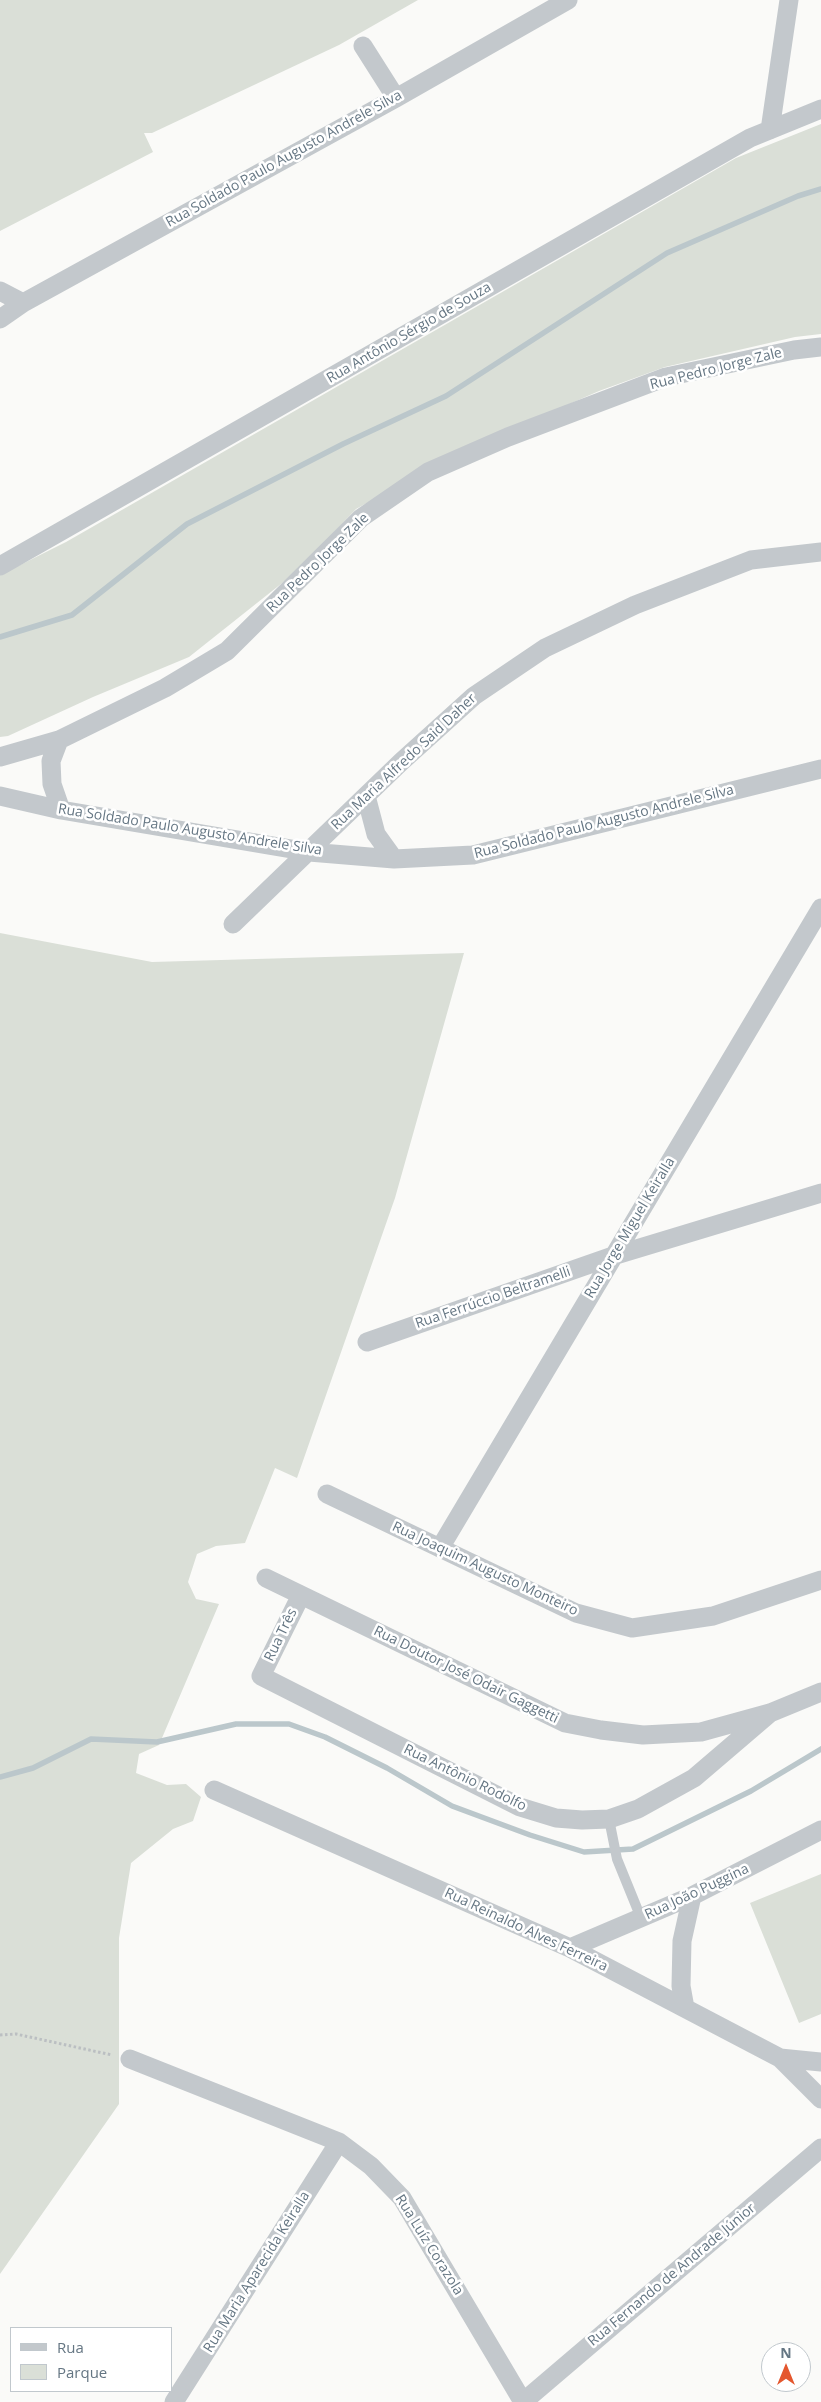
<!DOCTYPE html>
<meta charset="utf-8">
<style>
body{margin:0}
#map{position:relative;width:821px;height:2402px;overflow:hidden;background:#fafaf8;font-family:"Open Sans",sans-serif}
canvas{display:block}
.legend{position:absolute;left:10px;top:2327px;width:162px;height:65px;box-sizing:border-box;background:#fff;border:1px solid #c1c8cd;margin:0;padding:6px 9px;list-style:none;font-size:15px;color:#657683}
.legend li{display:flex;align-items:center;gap:10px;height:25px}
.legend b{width:25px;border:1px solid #c1c8cd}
.north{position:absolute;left:761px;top:2342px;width:50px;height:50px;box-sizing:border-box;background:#fff;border:1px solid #c1c8cd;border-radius:50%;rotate:0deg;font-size:14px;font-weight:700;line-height:20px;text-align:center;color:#657683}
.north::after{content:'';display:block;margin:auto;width:18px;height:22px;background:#e4572e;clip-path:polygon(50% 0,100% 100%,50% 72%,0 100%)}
</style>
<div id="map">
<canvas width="821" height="2402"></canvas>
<ul class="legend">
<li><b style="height:6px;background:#c3c8cc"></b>Rua</li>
<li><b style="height:14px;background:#dadfd7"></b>Parque</li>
</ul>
<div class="north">N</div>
</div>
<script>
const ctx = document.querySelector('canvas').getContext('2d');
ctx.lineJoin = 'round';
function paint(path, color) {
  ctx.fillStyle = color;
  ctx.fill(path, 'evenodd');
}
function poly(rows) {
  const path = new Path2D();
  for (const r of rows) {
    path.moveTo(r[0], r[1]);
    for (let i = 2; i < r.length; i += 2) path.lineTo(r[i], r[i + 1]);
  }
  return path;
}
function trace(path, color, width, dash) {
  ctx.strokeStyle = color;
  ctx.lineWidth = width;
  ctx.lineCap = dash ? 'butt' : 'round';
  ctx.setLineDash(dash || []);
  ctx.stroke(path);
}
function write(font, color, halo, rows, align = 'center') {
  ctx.font = font + ' "Open Sans",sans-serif';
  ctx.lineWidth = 5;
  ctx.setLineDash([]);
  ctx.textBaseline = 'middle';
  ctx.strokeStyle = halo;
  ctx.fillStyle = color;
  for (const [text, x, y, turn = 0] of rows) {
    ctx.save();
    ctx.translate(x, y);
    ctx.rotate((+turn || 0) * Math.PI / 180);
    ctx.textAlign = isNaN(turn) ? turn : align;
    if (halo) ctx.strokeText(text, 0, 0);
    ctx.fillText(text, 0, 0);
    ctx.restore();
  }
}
paint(poly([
 [0,0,418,0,339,45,152,133,144,133,153,152,0,231],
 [821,124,821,334,795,337,665,367,599,391,460,452,356,509,296,572,189,657,93,697,8,736,0,737,0,575,66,542,736,158],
 [0,933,152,962,464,953,395,1198,297,1478,275,1468,245,1543,216,1546,197,1554,188,1582,196,1599,219,1604,159,1745,139,1754,136,1773,167,1785,186,1784,201,1797,193,1821,173,1829,131,1863,119,1938,119,2104,0,2274],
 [821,1874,821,2014,799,2023,750,1903]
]), '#dadfd7');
trace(poly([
 [0,637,72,615,187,524,343,444,446,396,667,253,798,196,821,189],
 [0,1777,33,1768,91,1739,157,1742,236,1724,289,1724,325,1737,387,1768,452,1806,530,1835,584,1852,633,1849,751,1791,821,1749]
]), '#bbc7cb', 5.5);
trace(poly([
 [0,2035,16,2034,112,2055]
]), '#bbbfc2', 3, [2.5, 2.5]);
trace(poly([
 [609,1819,617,1859,641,1918]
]), '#c3c8cc', 10);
trace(poly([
 [363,46,396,98],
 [770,130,789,0],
 [0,291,23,303],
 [0,319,23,303,396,98,568,0],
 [0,566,750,138,821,109],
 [59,740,51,761,52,784,61,810],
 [0,757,59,740,165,688,227,651,361,518,428,472,508,437,666,377,794,350,821,347],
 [0,796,61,810,309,852,394,859,473,855,821,769],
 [366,796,376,834,394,859],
 [233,924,401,762,474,696,545,648,635,605,751,560,821,552],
 [367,1342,613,1256,821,1193],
 [327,1494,576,1613,632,1628,713,1616,821,1580],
 [440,1548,821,908],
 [266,1578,565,1723,601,1730,643,1735,701,1732,770,1713,821,1692],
 [301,1595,261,1676,520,1807,556,1818,582,1820,609,1819,638,1809,694,1778,770,1713],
 [214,1790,570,1948,780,2058,821,2099],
 [570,1948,692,1896,821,1830],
 [685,2008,681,1986,682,1941,692,1896],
 [780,2058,821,2062],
 [130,2059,339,2142,371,2166,402,2198,523,2402,821,2148],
 [174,2402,339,2142]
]), '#c3c8cc', 19);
write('14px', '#657683', '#fff', [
 ["Rua Soldado Paulo Augusto Andrele Silva",284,159,-29],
 ["Rua Antônio Sérgio de Souza",409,333,-30],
 ["Rua Pedro Jorge Zale",716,369,-14],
 ["Rua Pedro Jorge Zale",318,563,-44],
 ["Rua Maria Alfredo Said Daher",404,762,-43],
 ["Rua Soldado Paulo Augusto Andrele Silva",604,822,-14],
 ["Rua Soldado Paulo Augusto Andrele Silva",190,830,9],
 ["Rua Jorge Miguel Keiralla",630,1228,-59],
 ["Rua Ferrúccio Beltramelli",493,1298,-19],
 ["Rua Joaquim Augusto Monteiro",485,1569,25],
 ["Rua Três",281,1635,-64],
 ["Rua Doutor José Odair Gaggetti",466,1675,26],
 ["Rua Antônio Rodolfo",465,1778,26],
 ["Rua João Puggina",697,1892,-25],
 ["Rua Reinaldo Alves Ferreira",526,1930,25],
 ["Rua Luíz Corazola",429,2245,58],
 ["Rua Maria Aparecida Keiralla",257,2272,-58],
 ["Rua Fernando de Andrade Júnior",672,2275,-40]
]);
</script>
